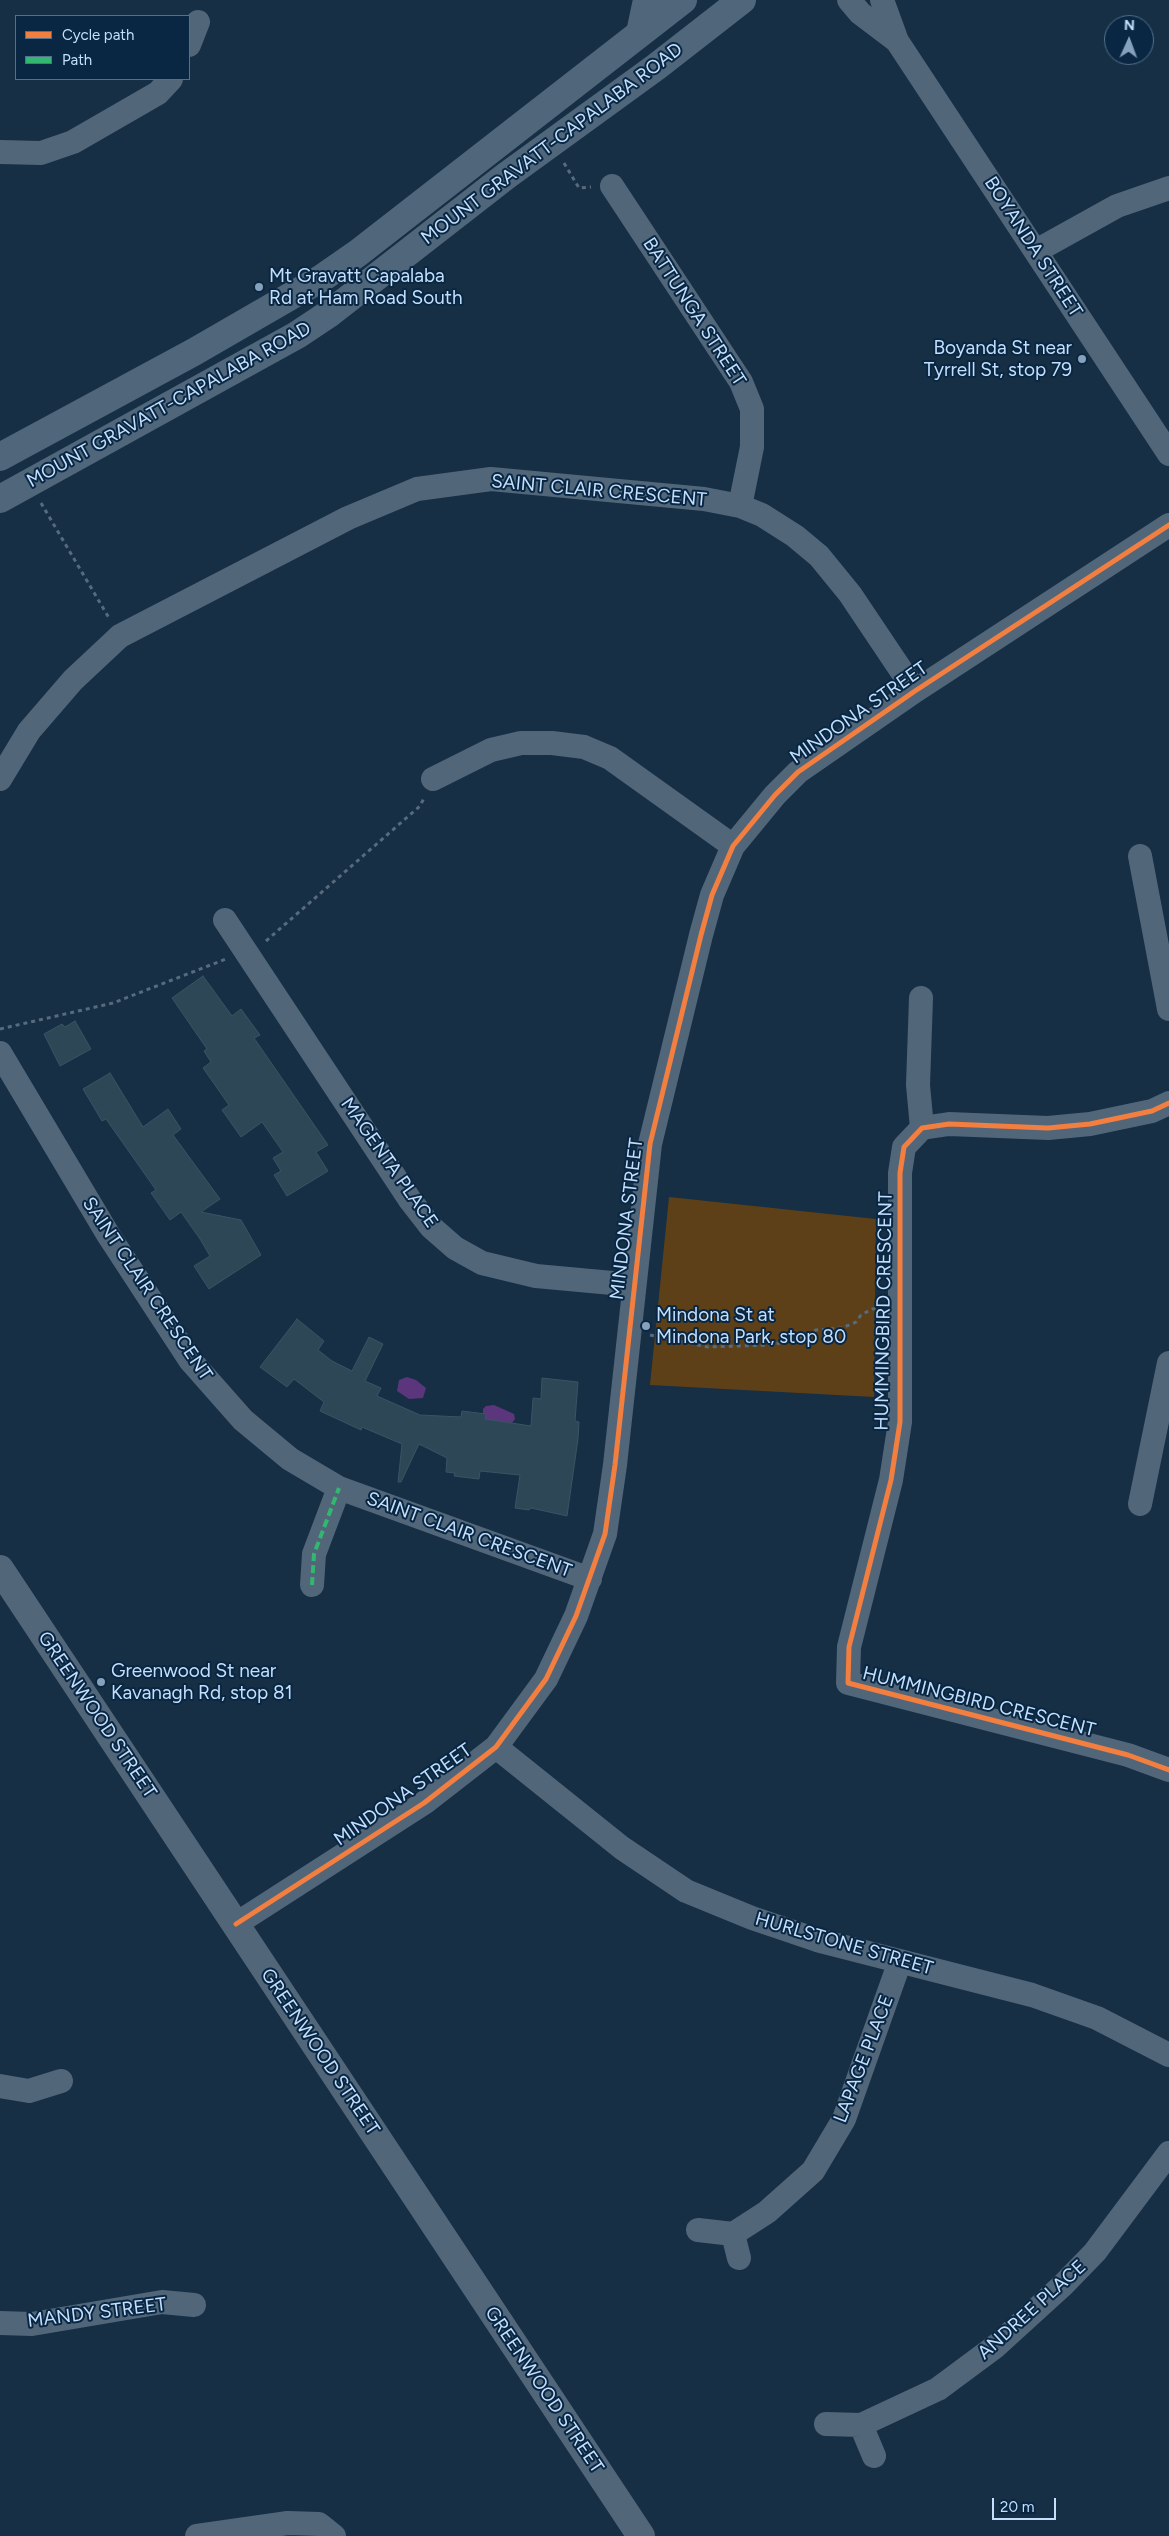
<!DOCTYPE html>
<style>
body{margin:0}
#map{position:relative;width:1169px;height:2536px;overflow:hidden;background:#162f44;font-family:Figtree,sans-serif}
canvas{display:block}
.legend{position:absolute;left:15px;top:15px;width:175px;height:65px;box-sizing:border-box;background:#092743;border:1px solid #53718d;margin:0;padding:6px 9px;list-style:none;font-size:15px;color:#c3dffd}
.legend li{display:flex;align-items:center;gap:10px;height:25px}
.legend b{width:25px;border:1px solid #53718d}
.north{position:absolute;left:1104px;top:15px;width:50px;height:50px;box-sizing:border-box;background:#092743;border:1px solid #53718d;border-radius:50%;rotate:2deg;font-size:14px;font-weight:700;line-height:20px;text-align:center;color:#c3dffd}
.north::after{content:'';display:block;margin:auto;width:18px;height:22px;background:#86a1bc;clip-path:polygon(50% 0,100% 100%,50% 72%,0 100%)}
.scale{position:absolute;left:992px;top:2498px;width:64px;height:22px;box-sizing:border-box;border:2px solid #c3dffd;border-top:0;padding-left:6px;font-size:15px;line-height:18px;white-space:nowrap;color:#c3dffd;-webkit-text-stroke:4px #092743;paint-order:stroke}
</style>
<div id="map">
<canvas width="1169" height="2536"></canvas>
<ul class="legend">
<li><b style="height:6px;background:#f27e40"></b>Cycle path</li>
<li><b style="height:6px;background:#33b770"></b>Path</li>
</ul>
<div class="north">N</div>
<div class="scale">20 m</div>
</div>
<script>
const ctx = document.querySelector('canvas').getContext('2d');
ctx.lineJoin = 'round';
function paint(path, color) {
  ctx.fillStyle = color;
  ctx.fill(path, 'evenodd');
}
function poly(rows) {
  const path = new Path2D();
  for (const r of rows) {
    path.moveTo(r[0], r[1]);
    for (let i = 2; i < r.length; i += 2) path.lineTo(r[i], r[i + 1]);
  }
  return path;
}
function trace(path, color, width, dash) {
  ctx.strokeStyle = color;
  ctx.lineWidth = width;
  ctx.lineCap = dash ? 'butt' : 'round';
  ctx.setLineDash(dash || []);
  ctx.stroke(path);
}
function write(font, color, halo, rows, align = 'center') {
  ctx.font = font + ' Figtree,sans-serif';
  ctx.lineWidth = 4;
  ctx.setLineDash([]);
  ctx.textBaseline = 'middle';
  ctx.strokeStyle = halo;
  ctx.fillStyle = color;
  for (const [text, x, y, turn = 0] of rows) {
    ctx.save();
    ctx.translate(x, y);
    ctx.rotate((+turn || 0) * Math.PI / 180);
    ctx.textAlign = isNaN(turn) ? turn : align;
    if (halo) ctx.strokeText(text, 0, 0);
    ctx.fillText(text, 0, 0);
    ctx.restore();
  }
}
paint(poly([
 [669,1197,876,1219,874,1397,650,1385]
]), '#5d4018');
paint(poly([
 [407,1377,416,1380,426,1388,423,1398,409,1399,397,1391,399,1380],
 [494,1405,514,1414,515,1419,512,1423,486,1420,483,1414,483,1409,486,1406]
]), '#5c367c');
const building = poly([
 [203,976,232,1016,241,1009,260,1035,254,1038,328,1145,316,1152,328,1171,287,1196,274,1175,281,1171,273,1158,283,1152,262,1122,241,1137,222,1110,229,1105,203,1068,211,1062,204,1051,207,1049,172,998,203,976],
 [75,1021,91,1049,60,1066,44,1034,62,1024,65,1027,75,1021],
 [110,1073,143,1127,168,1109,181,1129,173,1135,220,1199,201,1212,241,1220,261,1255,209,1289,194,1266,210,1256,200,1239,181,1212,170,1220,151,1193,156,1190,106,1119,102,1121,83,1089,110,1073],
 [297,1319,324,1341,318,1350,332,1361,352,1371,369,1337,383,1344,365,1381,381,1388,377,1396,420,1415,461,1417,462,1411,486,1414,485,1419,531,1426,533,1398,541,1399,542,1378,578,1382,575,1421,579,1422,578,1439,567,1516,531,1508,529,1510,515,1508,520,1475,480,1471,479,1479,454,1476,455,1473,446,1472,447,1458,419,1444,401,1482,398,1482,402,1444,362,1427,361,1430,320,1411,324,1402,294,1379,287,1387,260,1367,297,1319]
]);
paint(building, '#2e4757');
trace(building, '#395464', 1);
trace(poly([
 [564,163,579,188,591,187],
 [41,503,109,618],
 [266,941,420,806,424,798],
 [0,1029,113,1003,226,959],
 [650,1335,708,1347,771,1345,793,1340,816,1330,842,1328,856,1322,861,1315,872,1309,879,1308]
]), '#586b7c', 3, [4, 4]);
trace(poly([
 [849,0,860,13,897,41],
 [882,0,897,41,1169,454],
 [189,45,198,22],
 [0,152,41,153,73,142,158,93,171,79],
 [612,186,741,382,752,409,752,447,740,506],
 [1036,251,1117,206,1169,188],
 [0,779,29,731,73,680,120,636,348,518,417,489,491,479,704,499,740,506,762,515,795,536,819,556,850,594,915,691],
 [433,779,491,750,521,743,552,743,584,747,610,758,733,846],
 [1140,856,1169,1009],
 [225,920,410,1200,431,1227,455,1248,482,1263,536,1276,634,1285],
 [921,998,918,1085,922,1128],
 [0,1053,109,1236,190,1360,243,1420,290,1459,339,1488,590,1579],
 [1169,1103,1152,1111,1090,1124,1048,1128,949,1124,922,1128,904,1147,900,1173,900,1422,891,1480,849,1647,848,1683,1128,1755,1169,1770],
 [1140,1504,1169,1363],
 [312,1585,314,1554,339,1488],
 [496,1747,622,1848,686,1891,752,1918,817,1940,1032,1995,1097,2018,1169,2055],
 [236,1924,424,1803,496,1747,546,1679,576,1616,605,1534,615,1465,650,1144,701,935,712,895,733,846,775,795,798,772,915,691,1169,525],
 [0,2086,29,2091,61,2081],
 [698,2230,733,2234,739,2258],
 [733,2234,767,2212,813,2171,844,2119,900,1961],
 [0,2323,32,2324,162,2302,194,2305],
 [826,2424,861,2425,874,2456],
 [861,2425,938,2389,996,2346,1063,2285,1095,2252,1169,2153],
 [197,2536,288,2523,319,2524,334,2536]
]), '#52667a', 24);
trace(poly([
 [0,1569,641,2536]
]), '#52667a', 28);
trace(poly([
 [640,33,647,0],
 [0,457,194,352,322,278,358,253,683,0],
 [0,499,297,335,330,313,506,176,656,67,742,0]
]), '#50667a', 28);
trace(poly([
 [312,1585,314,1554,339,1488]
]), '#33b770', 4, [8, 4]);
trace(poly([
 [1169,1103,1152,1111,1090,1124,1048,1128,949,1124,922,1128,904,1147,900,1173,900,1422,891,1480,849,1647,848,1683,1128,1755,1169,1770],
 [236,1924,424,1803,496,1747,546,1679,576,1616,605,1534,615,1465,650,1144,701,935,712,895,733,846,775,795,798,772,915,691,1169,525]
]), '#f27e40', 5);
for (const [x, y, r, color] of [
 [259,287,5,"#86a1bc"],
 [1082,359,5,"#86a1bc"],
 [646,1326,5,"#86a1bc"],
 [101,1682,5,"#86a1bc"]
]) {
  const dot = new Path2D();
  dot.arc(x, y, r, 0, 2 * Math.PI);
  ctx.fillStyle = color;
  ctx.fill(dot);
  trace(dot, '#092743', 2);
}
write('19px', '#c3dffd', '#092743', [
 ["MOUNT GRAVATT-CAPALABA ROAD",552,144,-37],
 ["BOYANDA STREET",1033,247,57],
 ["BATTUNGA STREET",694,312,57],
 ["MOUNT GRAVATT-CAPALABA ROAD",169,405,-29],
 ["SAINT CLAIR CRESCENT",599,491,5],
 ["MINDONA STREET",859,713,-35],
 ["MAGENTA PLACE",389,1163,55],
 ["MINDONA STREET",627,1219,-83],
 ["SAINT CLAIR CRESCENT",147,1289,56],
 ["HUMMINGBIRD CRESCENT",884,1311,-89],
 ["SAINT CLAIR CRESCENT",469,1535,20],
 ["HUMMINGBIRD CRESCENT",979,1702,14],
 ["GREENWOOD STREET",97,1715,56],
 ["MINDONA STREET",403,1795,-35],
 ["HURLSTONE STREET",844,1944,16],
 ["GREENWOOD STREET",320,2052,56],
 ["LAPAGE PLACE",864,2059,-69],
 ["ANDREE PLACE",1032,2310,-42],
 ["MANDY STREET",97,2313,-7],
 ["GREENWOOD STREET",544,2390,56]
]);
write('19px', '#c3dffd', '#092743', [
 ["Mt Gravatt Capalaba",269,276],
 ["Rd at Ham Road South",269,298],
 ["Boyanda St near",1072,348,"right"],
 ["Tyrrell St, stop 79",1072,370,"right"],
 ["Mindona St at",656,1315],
 ["Mindona Park, stop 80",656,1337],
 ["Greenwood St near",111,1671],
 ["Kavanagh Rd, stop 81",111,1693]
], 'left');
</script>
